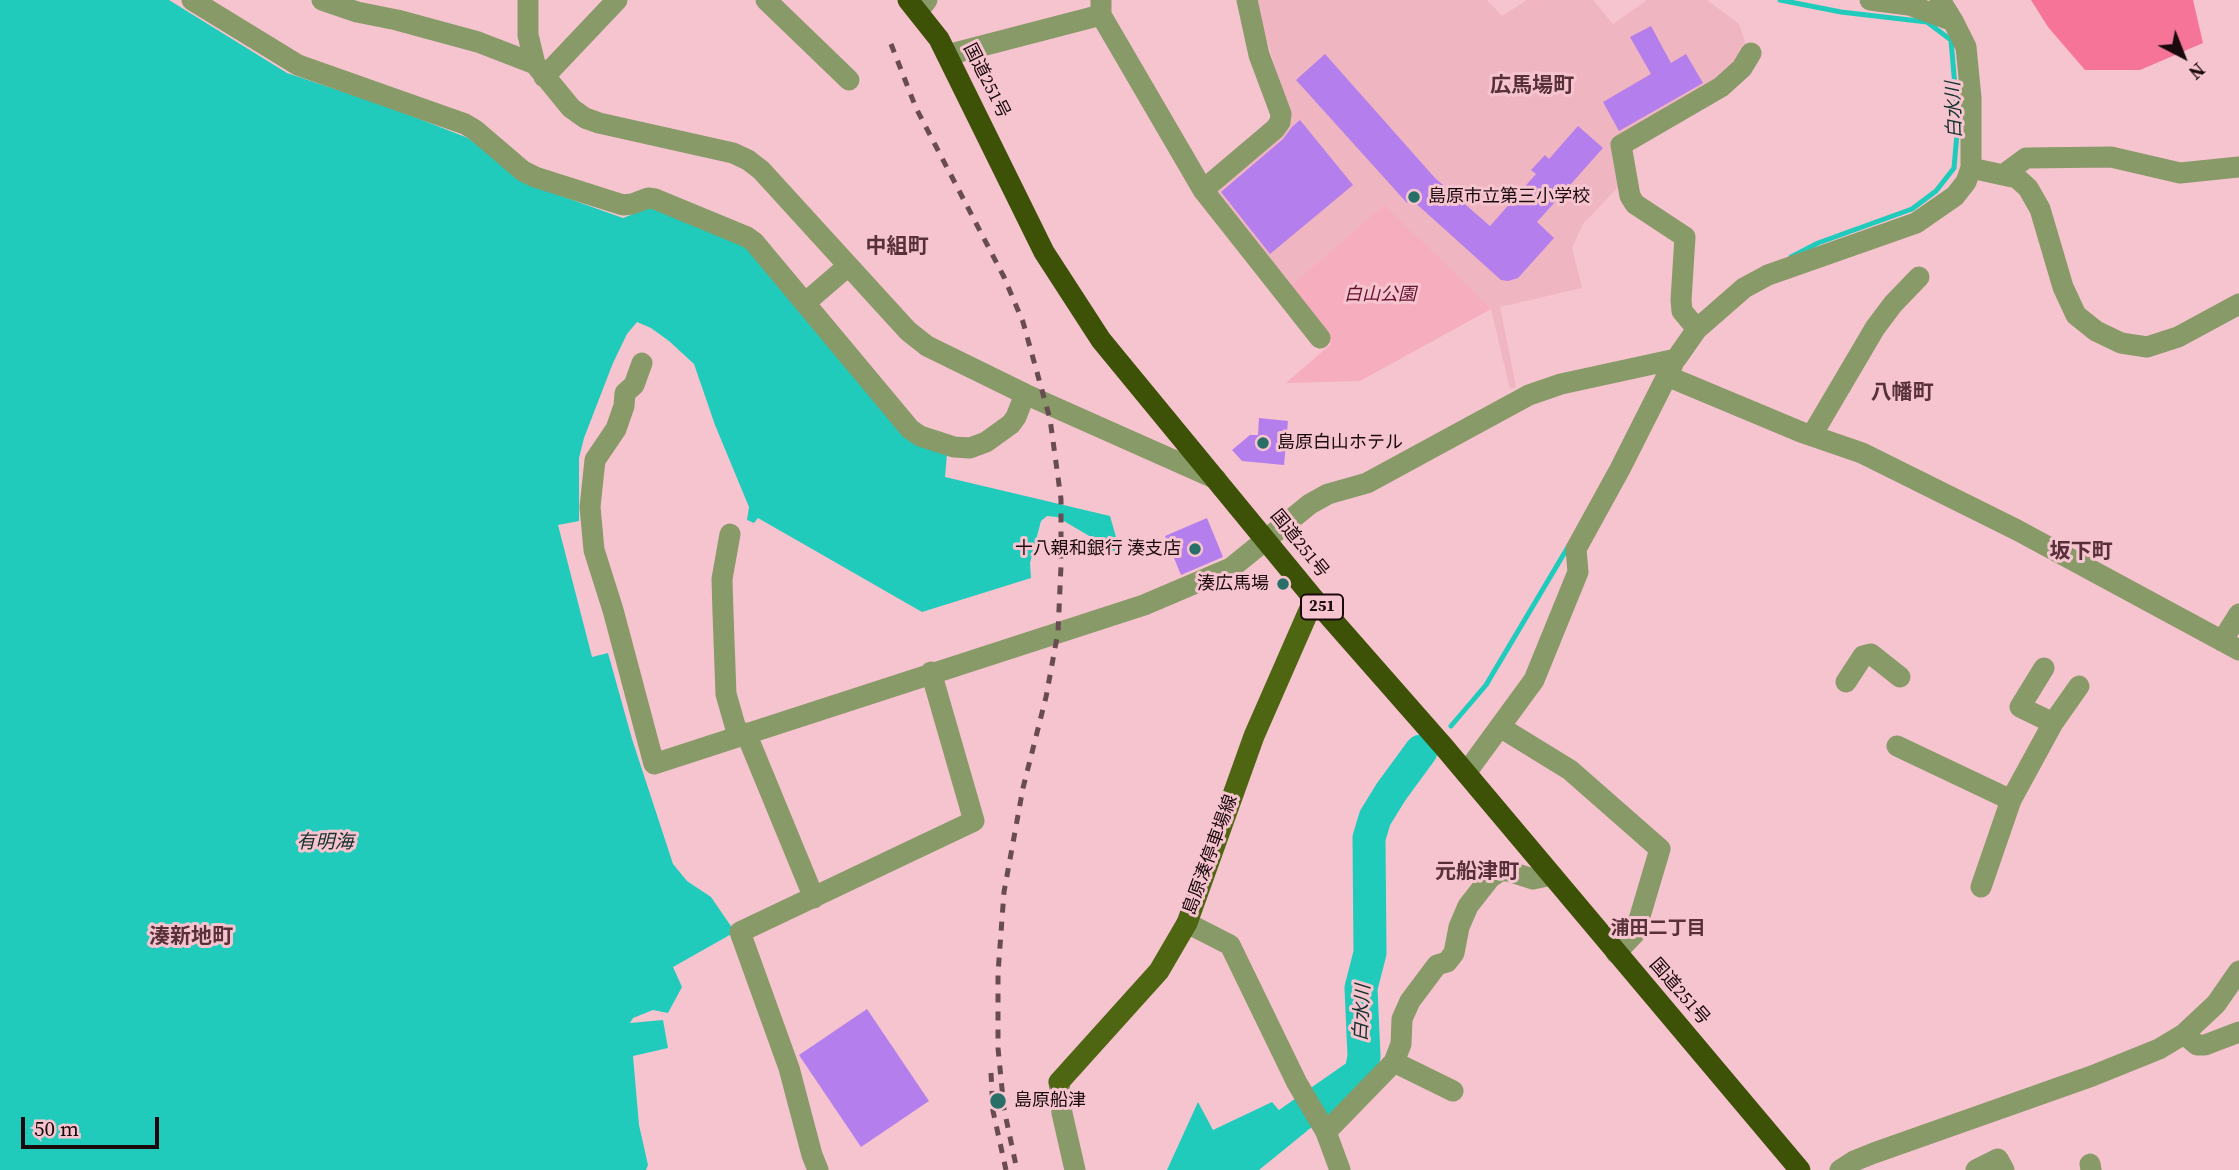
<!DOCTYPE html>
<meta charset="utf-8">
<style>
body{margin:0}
#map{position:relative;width:2239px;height:1170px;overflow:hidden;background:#f6c4ce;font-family:"Source Serif 4",serif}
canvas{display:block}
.north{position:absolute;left:2148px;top:21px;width:70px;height:70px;-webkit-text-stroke:5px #f6c4ce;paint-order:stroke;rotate:138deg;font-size:19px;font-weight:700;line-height:28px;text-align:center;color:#1a0a0e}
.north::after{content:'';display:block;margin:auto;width:24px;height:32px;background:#1a0a0e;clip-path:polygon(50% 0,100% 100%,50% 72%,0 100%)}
.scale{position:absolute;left:21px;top:1117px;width:138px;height:32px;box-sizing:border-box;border:4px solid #1a0a0e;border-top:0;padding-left:9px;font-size:21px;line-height:24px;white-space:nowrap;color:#1a0a0e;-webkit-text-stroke:5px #f6c4ce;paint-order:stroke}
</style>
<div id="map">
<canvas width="2239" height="1170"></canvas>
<div class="north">N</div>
<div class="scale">50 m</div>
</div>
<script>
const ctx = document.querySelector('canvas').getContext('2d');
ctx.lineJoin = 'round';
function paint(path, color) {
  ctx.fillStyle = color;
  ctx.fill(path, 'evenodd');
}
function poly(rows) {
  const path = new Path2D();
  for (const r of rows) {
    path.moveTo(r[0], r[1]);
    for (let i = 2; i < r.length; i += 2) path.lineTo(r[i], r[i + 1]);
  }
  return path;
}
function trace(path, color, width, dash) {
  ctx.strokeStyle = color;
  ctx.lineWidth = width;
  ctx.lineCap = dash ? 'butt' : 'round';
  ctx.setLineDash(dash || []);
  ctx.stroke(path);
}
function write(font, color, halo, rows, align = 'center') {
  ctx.font = font + ' "Source Serif 4","Noto Sans JP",serif';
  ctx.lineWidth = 6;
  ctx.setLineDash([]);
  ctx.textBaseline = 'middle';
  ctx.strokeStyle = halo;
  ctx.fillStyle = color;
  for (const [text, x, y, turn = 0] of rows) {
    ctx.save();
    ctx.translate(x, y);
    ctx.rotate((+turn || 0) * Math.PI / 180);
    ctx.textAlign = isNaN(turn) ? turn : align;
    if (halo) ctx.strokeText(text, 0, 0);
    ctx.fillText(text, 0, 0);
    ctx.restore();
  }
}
paint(poly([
 [1255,0,1487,0,1502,16,1527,0,1593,0,1613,24,1647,0,1707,0,1739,24,1746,45,1736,67,1614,145,1619,186,1583,224,1572,248,1582,288,1500,307,1516,387,1510,389,1491,309,1383,206,1288,288,1212,188,1290,117]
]), '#efb5c1');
paint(poly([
 [1384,205,1491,309,1360,381,1286,383,1331,344,1288,288]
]), '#f6adbd');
paint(poly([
 [2031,0,2193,0,2203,43,2140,70,2085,70,2048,27]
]), '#f57497');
paint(poly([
 [0,0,169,0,287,73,394,109,468,138,539,188,623,218,654,206,749,241,947,454,945,477,1110,516,1120,551,1098,557,1095,543,1091,537,1057,517,1047,516,1041,521,1030,563,1031,578,922,612,758,518,754,523,747,520,749,507,715,425,694,364,669,341,651,328,637,322,627,334,613,363,584,438,579,458,579,521,558,525,592,657,608,653,632,739,673,864,687,881,711,897,735,932,673,967,682,987,668,1013,653,1010,633,1018,630,1023,663,1020,668,1048,633,1056,639,1125,648,1165,646,1170,0,1170],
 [1198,1102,1213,1130,1272,1102,1283,1115,1294,1106,1298,1111,1303,1108,1312,1121,1305,1127,1307,1131,1259,1170,1167,1170]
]), '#20cbbc');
trace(poly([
 [1780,0,1841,12,1927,22,1951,40,1958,122,1954,168,1936,191,1912,209,1818,243,1791,257],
 [1451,726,1486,685,1568,547]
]), '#20cbbc', 5);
trace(poly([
 [1215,1170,1282,1128,1361,1073,1364,1056,1361,988,1370,953,1369,838,1375,818,1391,792,1421,751]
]), '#20cbbc', 33);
paint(poly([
 [1651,26,1671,63,1686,54,1703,83,1619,131,1603,102,1651,74,1630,37],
 [1325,54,1435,178,1490,226,1536,174,1531,170,1545,155,1549,159,1578,126,1603,148,1537,222,1554,238,1518,278,1508,281,1501,280,1411,199,1407,203,1296,80],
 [1300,120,1353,185,1270,254,1221,192,1283,139,1292,127],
 [1259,418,1288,421,1284,465,1242,461,1232,450,1250,435,1258,435],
 [1207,518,1223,557,1181,575,1165,536],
 [867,1009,929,1101,861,1147,799,1055]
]), '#b47fec');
trace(poly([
 [192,0,298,65,465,124,475,130,523,171,535,177,623,205,632,204,648,198,655,199,747,237,754,242,910,429,920,436,954,447,970,448,986,442,1011,424,1016,417,1025,394],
 [322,0,357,12,397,20,478,42,535,64],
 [528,0,528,35,535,64,571,108,585,118,599,123,733,153,748,160,761,170,908,331,927,346,1025,394,1216,479],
 [766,0,849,80],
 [1101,0,1101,15,1203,190,1320,338],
 [1870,0,1909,5,1953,21],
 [918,11,927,0],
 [947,55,1101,15],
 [544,77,617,0],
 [1971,168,2003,175,2026,158,2111,157,2180,173,2239,167],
 [2003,175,2017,178,2028,188,2040,209,2063,287,2076,315,2096,331,2121,343,2147,347,2178,337,2239,304],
 [1203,190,1275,129,1280,122,1281,114,1259,55,1247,0],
 [805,303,848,266],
 [1697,329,1682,311,1681,300,1685,237,1635,204,1630,196,1621,145,1721,87,1742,68,1751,53],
 [642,363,634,385,625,393,624,406,616,429,595,460,590,507,594,550,613,610,654,764,1144,605,1231,568,1310,504,1328,494,1367,483,1529,395,1561,384,1676,359,1697,329,1744,288,1768,275,1916,223,1955,196,1966,182,1971,168,1971,98,1966,47,1953,21,1940,0],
 [1667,376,1801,432,1862,453,2017,530,2239,650],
 [1812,435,1875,328,1893,304,1919,277],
 [730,534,722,579,723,613,726,694,738,736],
 [2222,641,2239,614],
 [1846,682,1863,656,1871,654,1900,677],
 [2053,723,2079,686],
 [1500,727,1570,770,1660,849,1635,933,1616,953],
 [746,733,814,898],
 [1897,746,2011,800],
 [1466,773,1534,680,1578,572,1576,549,1620,469,1673,364],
 [1981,887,2011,800,2053,723,2020,707,2044,668],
 [1187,923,1230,945,1297,1083,1326,1132,1340,1170],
 [2184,1034,2197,1045,2205,1045,2239,1032],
 [1394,1062,1453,1091],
 [1059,1082,1062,1113,1075,1170],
 [1326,1132,1394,1062,1401,1044,1402,1019,1410,1001,1437,965,1447,962,1454,953,1459,927,1468,906,1490,878,1500,871,1508,871,1533,879,1552,875],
 [2090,1164,2091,1170],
 [818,1170,812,1155,789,1068,740,932,974,821,931,672],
 [1840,1170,1854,1161,1874,1153,2092,1076,2159,1049,2184,1034,2216,1004,2239,971],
 [1976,1170,1998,1159,2004,1170]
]), '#879a68', 21);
trace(poly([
 [1059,1082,1159,971,1187,923,1254,736,1314,599]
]), '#4e6611', 21);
trace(poly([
 [908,0,939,39,1044,252,1101,340,1314,599,1444,747,1800,1170]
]), '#3d5107', 21);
trace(poly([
 [891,44,916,108,1004,277,1023,322,1050,419,1061,499,1061,566,1058,632,1046,697,1023,788,1004,892,998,973,998,1048,1004,1109,1017,1170],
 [991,1073,993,1111,1006,1170]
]), '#684c52', 5, [9, 9]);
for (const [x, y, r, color] of [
 [1414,197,7,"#276f67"],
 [1263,443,7,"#276f67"],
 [1195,549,7,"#276f67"],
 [1283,584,7,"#276f67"],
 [998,1101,9,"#276f67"]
]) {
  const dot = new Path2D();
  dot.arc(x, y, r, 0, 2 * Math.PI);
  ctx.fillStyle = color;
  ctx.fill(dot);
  trace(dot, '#f6c4ce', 2.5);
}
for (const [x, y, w] of [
 [1322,607,42]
]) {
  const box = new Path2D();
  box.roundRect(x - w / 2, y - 12.5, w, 25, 5);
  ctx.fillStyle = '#f6c4ce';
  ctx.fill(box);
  trace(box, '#1a0a0e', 2);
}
write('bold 16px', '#1a0a0e', null, [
 ["251",1322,607]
]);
write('18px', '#1a0a0e', '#f6c4ce', [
 ["国道251号",986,81,63],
 ["国道251号",1299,544,51],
 ["島原湊停車場線",1211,855,-70],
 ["国道251号",1679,992,49]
]);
write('18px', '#1a0a0e', '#f6c4ce', [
 ["島原市立第三小学校",1428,197],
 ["島原白山ホテル",1277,443],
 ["十八親和銀行 湊支店",1181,549,"right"],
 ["湊広馬場",1269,584,"right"],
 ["島原船津",1014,1101]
], 'left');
write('italic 18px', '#61102d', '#f6c4ce', [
 ["白山公園",1380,295]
]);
write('italic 19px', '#10312d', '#f6c4ce', [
 ["白水川",1955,110,-92],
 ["有明海",325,843],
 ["白水川",1363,1013,-87]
]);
write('bold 19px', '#58303a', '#f6c4ce', [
 ["浦田二丁目",1658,929]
]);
write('bold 21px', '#58303a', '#f6c4ce', [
 ["広馬場町",1532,87],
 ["中組町",897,248],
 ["八幡町",1902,394],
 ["坂下町",2081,553],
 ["元船津町",1477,873],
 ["湊新地町",191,938]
]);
</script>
